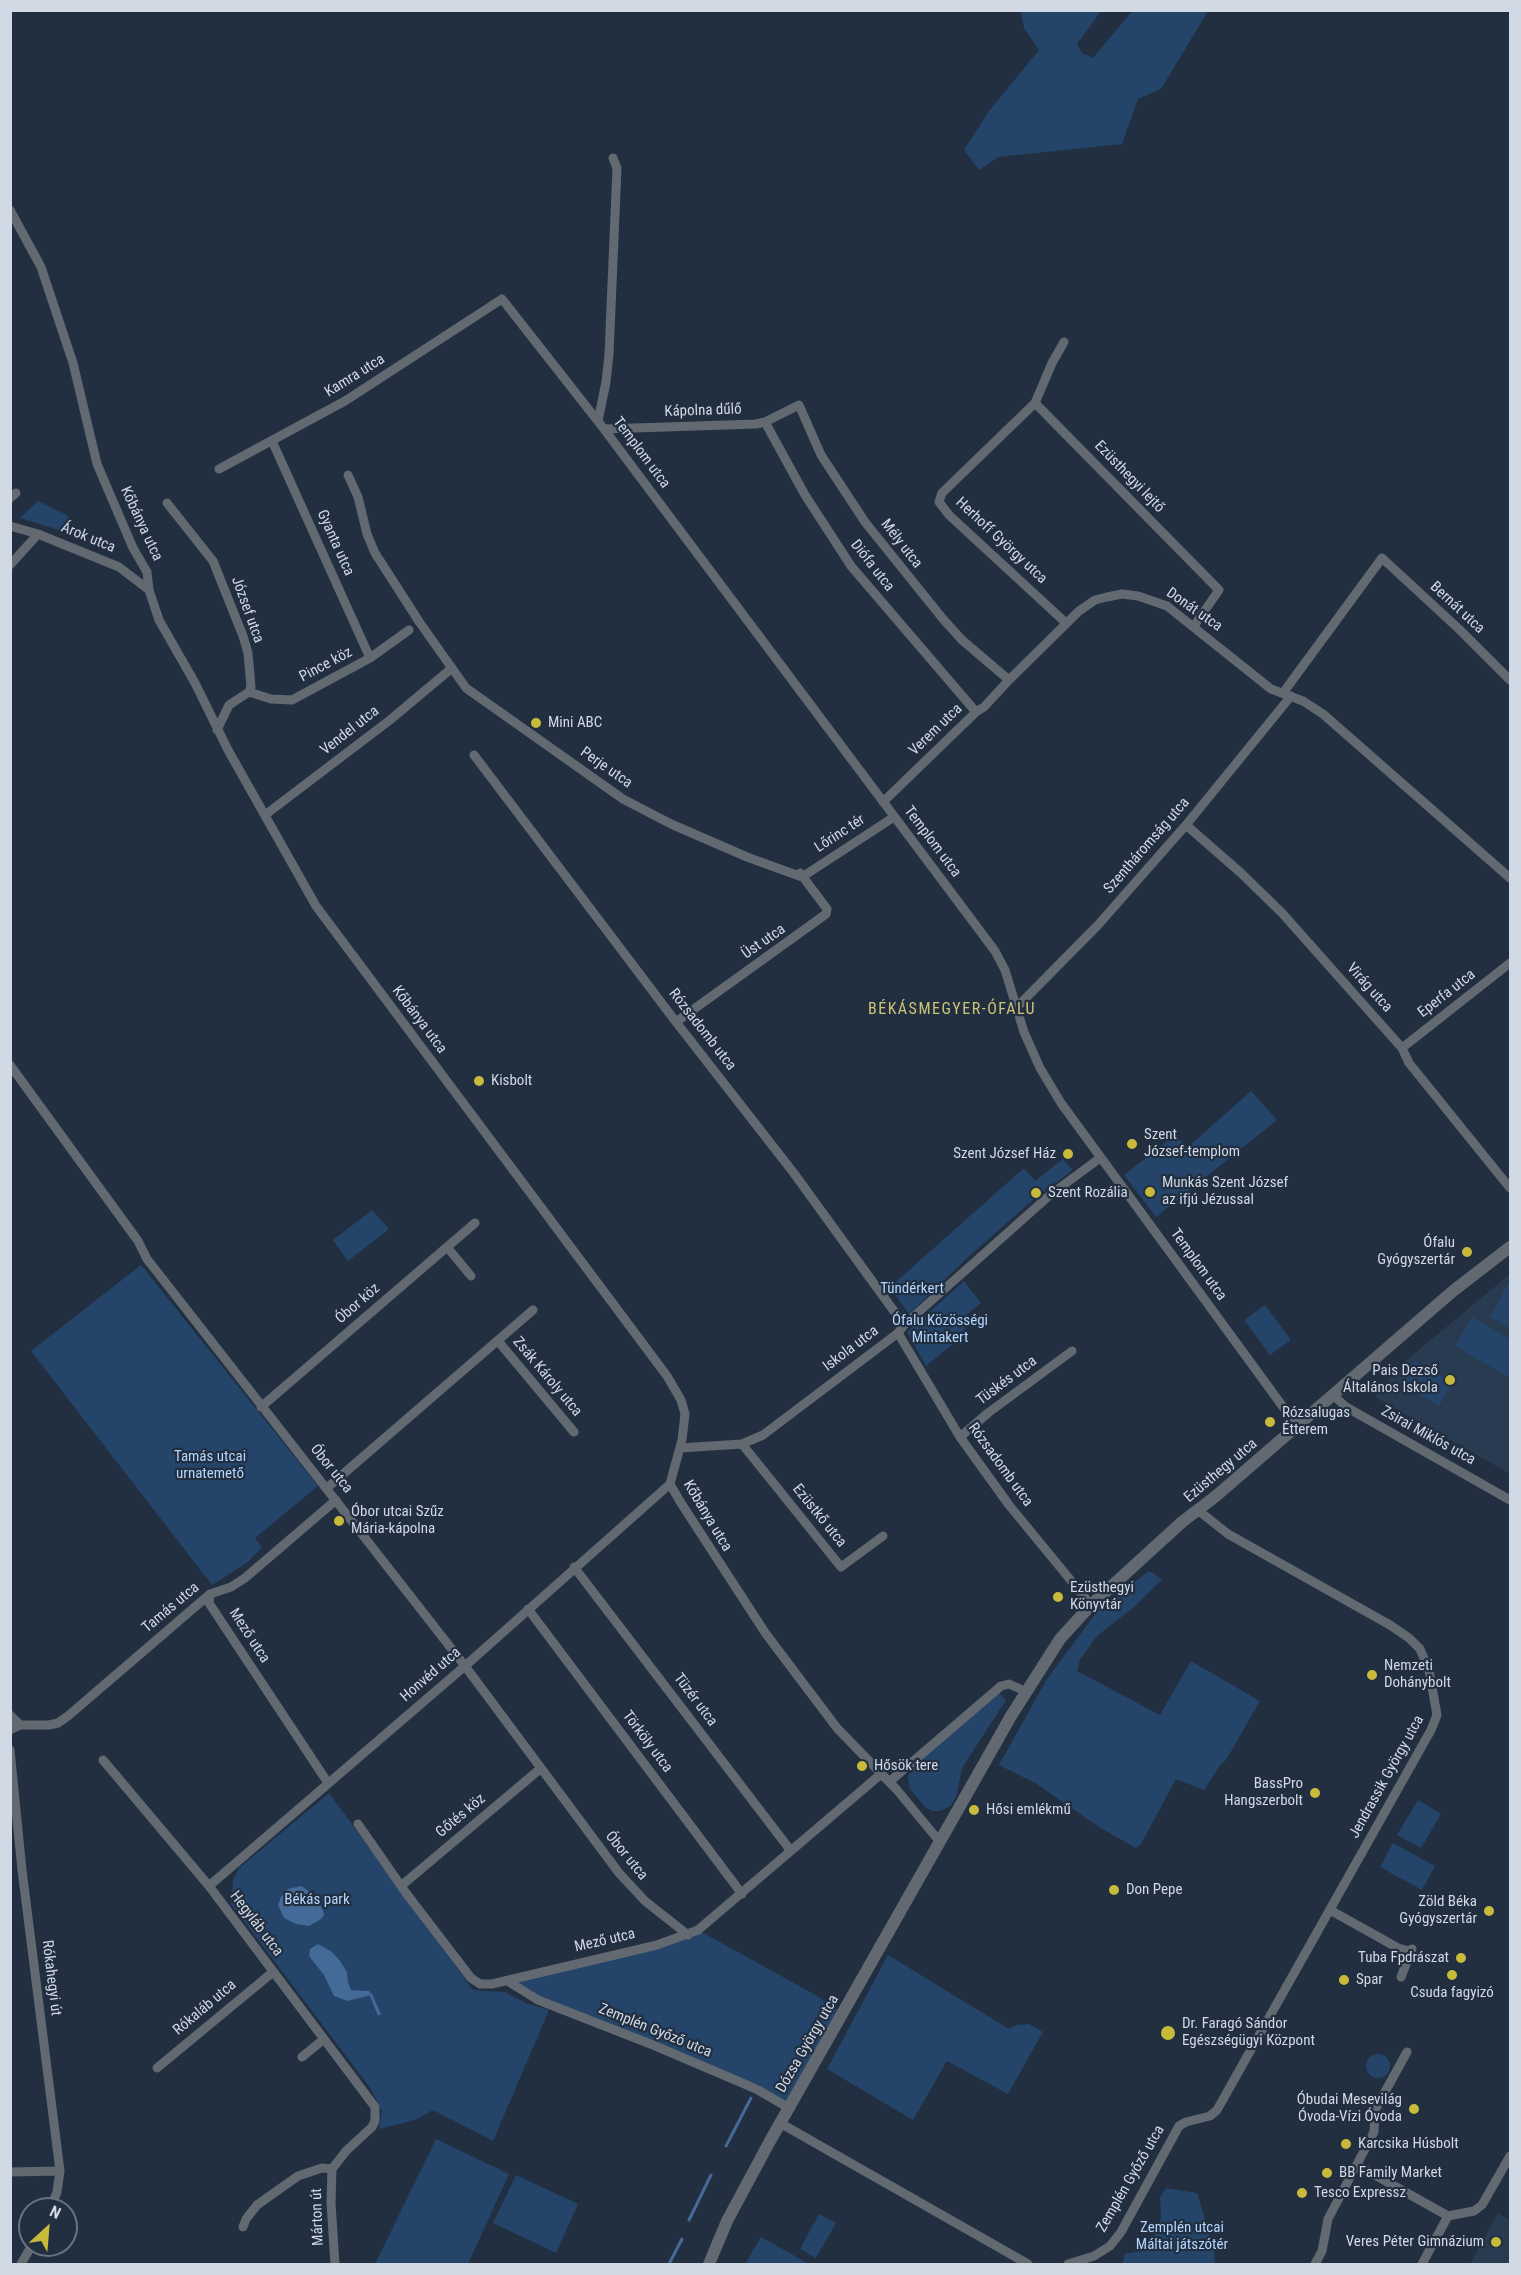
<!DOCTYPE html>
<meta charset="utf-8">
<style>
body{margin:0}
#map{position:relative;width:1521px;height:2275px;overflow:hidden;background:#222f40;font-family:"Roboto Condensed",sans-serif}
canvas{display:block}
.frame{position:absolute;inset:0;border:12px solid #d0d9e4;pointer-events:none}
.north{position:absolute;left:18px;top:2197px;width:60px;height:60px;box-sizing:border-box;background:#222f40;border:2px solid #687382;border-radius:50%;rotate:26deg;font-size:16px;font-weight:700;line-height:24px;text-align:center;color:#d0d9e4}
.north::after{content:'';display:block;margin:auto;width:21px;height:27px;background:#c8bb3b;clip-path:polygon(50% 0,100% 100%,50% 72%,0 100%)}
</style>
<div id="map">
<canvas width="1521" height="2275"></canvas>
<div class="frame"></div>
<div class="north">N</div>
</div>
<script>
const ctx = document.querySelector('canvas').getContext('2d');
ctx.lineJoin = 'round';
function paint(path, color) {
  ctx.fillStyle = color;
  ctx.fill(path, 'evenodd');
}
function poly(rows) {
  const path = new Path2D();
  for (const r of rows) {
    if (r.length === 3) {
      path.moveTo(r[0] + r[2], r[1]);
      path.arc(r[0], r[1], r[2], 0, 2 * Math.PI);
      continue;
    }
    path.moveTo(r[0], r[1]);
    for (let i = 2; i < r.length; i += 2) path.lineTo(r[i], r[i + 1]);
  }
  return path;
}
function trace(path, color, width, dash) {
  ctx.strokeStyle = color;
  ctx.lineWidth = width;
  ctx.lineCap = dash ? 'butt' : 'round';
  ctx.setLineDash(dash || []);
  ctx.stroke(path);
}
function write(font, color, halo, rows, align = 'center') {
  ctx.font = font + ' "Roboto Condensed",sans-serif';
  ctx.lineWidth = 4.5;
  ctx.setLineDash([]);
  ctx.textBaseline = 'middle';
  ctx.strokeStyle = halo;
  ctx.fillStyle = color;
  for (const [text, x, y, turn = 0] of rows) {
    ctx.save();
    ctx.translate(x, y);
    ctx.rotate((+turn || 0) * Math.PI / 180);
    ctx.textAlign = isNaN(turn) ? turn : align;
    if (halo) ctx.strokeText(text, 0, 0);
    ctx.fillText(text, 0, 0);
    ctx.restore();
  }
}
paint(poly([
 [1510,1274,1510,1474,1375,1397,1403,1363],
 [1498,2213,1510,2220,1510,2264,1470,2264]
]), '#283b50');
paint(poly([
 [1021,11,1101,11,1077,44,1082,53,1093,58,1132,11,1208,11,1161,89,1138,99,1122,144,998,157,979,170,964,150,989,111,1039,50,1024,28],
 [38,501,69,516,62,531,20,518],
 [1251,1091,1277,1120,1156,1217,1124,1175,1175,1135,1187,1148],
 [1063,1159,1073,1170,1036,1197,967,1258,909,1314,890,1287,1024,1168,1035,1181],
 [372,1210,389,1229,348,1261,333,1240],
 [141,1265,318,1486,255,1538,262,1547,248,1562,212,1585,31,1351],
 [1510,1280,1510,1328,1490,1317],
 [964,1281,981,1303,959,1321,968,1332,926,1366,907,1332],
 [1265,1305,1291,1340,1270,1355,1244,1320],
 [1472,1317,1510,1339,1510,1378,1455,1346],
 [1415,1361,1453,1382,1439,1406,1402,1385],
 [1149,1571,1162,1579,1134,1607,1097,1636,1080,1660,1077,1671,1160,1715,1191,1661,1260,1701,1226,1760,1221,1764,1204,1790,1176,1779,1141,1844,1136,1848,1099,1827,1037,1784,999,1765,1047,1679,1099,1609],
 [999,1693,1006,1700,962,1768,957,1794,951,1806,940,1811,932,1811,925,1807,910,1789,908,1777,912,1768],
 [329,1793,473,1990,505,1992,526,2003,549,2010,493,2141,433,2110,415,2120,379,2129,382,2111,371,2089,231,1904,233,1880,239,1868],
 [1418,1800,1441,1814,1421,1848,1397,1835],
 [1393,1843,1435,1866,1422,1890,1380,1867],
 [698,1930,812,1993,838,2010,789,2108,538,2000,510,1982],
 [888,1955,1009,2029,1017,2025,1029,2024,1043,2032,1008,2094,947,2061,913,2120,827,2069],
 [1378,2066,12],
 [436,2139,509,2174,468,2264,375,2264],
 [516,2175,578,2204,556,2253,493,2223],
 [1166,2188,1197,2193,1214,2249,1215,2264,1122,2264,1125,2254,1148,2250,1161,2218,1160,2197],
 [819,2214,836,2223,816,2258,800,2249],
 [761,2237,809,2264,745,2264]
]), '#24446a');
paint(poly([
 [301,1886,313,1894,323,1910,324,1915,321,1919,309,1926,296,1924,284,1918,278,1905,281,1897,288,1889],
 [318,1944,332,1952,340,1961,347,1972,348,1982,351,1990,369,1991,371,1995,348,2001,334,1996,324,1975,309,1956,310,1949]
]), '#446b97');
trace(poly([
 [371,1995,379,2014],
 [726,2146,751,2098],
 [689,2220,711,2175],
 [669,2264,682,2239]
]), '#446b97', 3);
trace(poly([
 [10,210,41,267,73,363,97,464,133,548,147,572,149,590,159,620,195,683,228,750,316,906,667,1376,681,1400,685,1414,682,1440,670,1484,681,1503,766,1634,837,1728,897,1790,940,1842],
 [1064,342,1052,363,1035,403,1219,590,1194,626],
 [1035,403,942,493,939,502,949,515,1066,623],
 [598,421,606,382,609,354,617,168,613,158],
 [765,422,805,495,851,566,976,712],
 [604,429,756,424,765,422,799,405,821,455,865,522,943,619,962,640,1009,680],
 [272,441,370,658],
 [219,469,345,401,502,299,604,429,995,951,1005,970,1024,1032,1040,1068,1061,1103,1297,1426],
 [348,475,358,497,367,534,375,553,420,623,466,688,623,799,671,824,747,857,802,877,894,817],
 [10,498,16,493],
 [167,503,213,561,243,636,248,653,251,687,249,692,229,705,217,730],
 [10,526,38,534,119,567,149,590],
 [10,565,38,534],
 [249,692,271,699,292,700,370,658,409,630],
 [1283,693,1382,558,1460,630,1510,680],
 [474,755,676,1022,793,1172,904,1325],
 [883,802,976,712,984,707,1009,680,1079,611,1095,600,1107,597,1122,594,1138,596,1167,606,1271,689,1303,701,1323,714,1510,878],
 [265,815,390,720,452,668],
 [1186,825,1241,873,1282,913,1402,1048,1409,1063,1510,1188],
 [1017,1007,1098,925,1186,825,1291,696],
 [676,1022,826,914,827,909,800,873],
 [1402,1048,1510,963],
 [10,1065,138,1241,147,1259,465,1666,619,1873,645,1901,688,1935],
 [447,1247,471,1276],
 [898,1333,960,1437,1009,1505,1091,1605],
 [498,1341,574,1432],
 [1333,1395,1346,1407,1510,1500],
 [261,1407,475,1223],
 [960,1437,988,1413,1072,1351],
 [742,1444,841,1567,883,1536],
 [680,1448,742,1444,763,1435,898,1333,904,1325,1050,1195,1100,1158],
 [327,1488,533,1310],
 [574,1567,791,1851],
 [210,1594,209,1603,328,1783],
 [528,1609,742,1894],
 [10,1715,20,1725],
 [10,1730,20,1725,49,1725,58,1723,68,1716,210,1594,231,1587,245,1578,336,1500],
 [10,1750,22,1870,60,2171,57,2192,50,2209],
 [103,1760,209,1886,375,2107,375,2121,372,2127,346,2151,332,2169,331,2203,335,2264],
 [889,1782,1001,1686,1009,1684,1025,1691],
 [358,1824,406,1893,471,1978,480,1984,492,1984,657,1945,698,1930,881,1774],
 [209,1886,465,1666,670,1484],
 [401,1886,540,1769],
 [1330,1910,1398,1948,1409,1951,1412,1949],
 [1401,1977,1412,1949],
 [509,1982,538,2000,653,2045,740,2082,758,2090,789,2108],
 [302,2057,324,2039],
 [157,2068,273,1972],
 [780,2123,1028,2264],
 [1357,2165,1448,2216],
 [10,2172,60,2171],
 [1448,2216,1474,2211,1482,2205,1510,2156],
 [243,2227,246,2219,257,2205,298,2176,322,2168,332,2169],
 [21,2264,32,2245],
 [1068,2264,1094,2256,1110,2246,1121,2232,1179,2126,1186,2122,1210,2116,1217,2110,1431,1730,1437,1715,1429,1670,1420,1649,1409,1638,1390,1625,1228,1534,1199,1511],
 [1315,2264,1322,2251,1328,2219,1374,2132,1375,2110,1407,2052],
 [1422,2264,1448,2216]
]), '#626971', 9);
trace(poly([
 [709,2264,727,2221,770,2141,1011,1716,1060,1639,1091,1605,1182,1522,1216,1496,1453,1291,1510,1247]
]), '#626971', 12);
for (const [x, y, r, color] of [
 [536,723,6,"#c8bb3b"],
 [479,1081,6,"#c8bb3b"],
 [1132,1144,6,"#c8bb3b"],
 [1068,1154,6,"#c8bb3b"],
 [1150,1192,6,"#c8bb3b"],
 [1036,1193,6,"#c8bb3b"],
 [1467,1252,6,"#c8bb3b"],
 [1450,1380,6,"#c8bb3b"],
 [1270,1422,6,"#c8bb3b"],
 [339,1521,6,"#c8bb3b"],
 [1058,1597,6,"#c8bb3b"],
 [1372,1675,6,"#c8bb3b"],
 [862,1766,6,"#c8bb3b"],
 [1315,1793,6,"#c8bb3b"],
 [974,1810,6,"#c8bb3b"],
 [1114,1890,6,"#c8bb3b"],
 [1489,1911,6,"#c8bb3b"],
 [1461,1958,6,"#c8bb3b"],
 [1452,1975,6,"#c8bb3b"],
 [1344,1980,6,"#c8bb3b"],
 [1168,2033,8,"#c8bb3b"],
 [1414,2109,6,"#c8bb3b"],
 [1346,2144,6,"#c8bb3b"],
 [1327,2173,6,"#c8bb3b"],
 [1302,2193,6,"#c8bb3b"],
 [1496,2242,6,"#c8bb3b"]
]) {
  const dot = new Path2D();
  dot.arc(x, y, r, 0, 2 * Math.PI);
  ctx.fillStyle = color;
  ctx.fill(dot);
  trace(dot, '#222f40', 2);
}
write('15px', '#d0d9e4', '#222f40', [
 ["Kamra utca",355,376,-32],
 ["Kápolna dűlő",703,411,-2],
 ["Templom utca",641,453,53],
 ["Ezüsthegyi lejtő",1129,477,46],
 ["Kőbánya utca",141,524,65],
 ["Árok utca",88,538,22],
 ["Herhoff György utca",1001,541,43],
 ["Gyanta utca",335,543,66],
 ["Mély utca",901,544,52],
 ["Diófa utca",872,566,52],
 ["Bernát utca",1457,608,43],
 ["József utca",247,610,70],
 ["Donát utca",1194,610,35],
 ["Pince köz",326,665,-28],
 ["Verem utca",936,730,-44],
 ["Vendel utca",350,731,-38],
 ["Perje utca",606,768,35],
 ["Lőrinc tér",840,834,-33],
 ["Templom utca",932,842,53],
 ["Szentháromság utca",1147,846,-49],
 ["Üst utca",764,942,-35],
 ["Virág utca",1369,988,48],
 ["Eperfa utca",1447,994,-38],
 ["Kőbánya utca",419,1020,53],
 ["Rózsadomb utca",702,1030,52],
 ["Templom utca",1198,1265,54],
 ["Óbor köz",358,1304,-41],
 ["Iskola utca",851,1349,-37],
 ["Zsák Károly utca",547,1377,50],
 ["Tüskés utca",1007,1381,-37],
 ["Zsirai Miklós utca",1428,1436,29],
 ["Rózsadomb utca",1000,1465,54],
 ["Óbor utca",331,1469,51],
 ["Ezüsthegy utca",1221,1471,-40],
 ["Kőbánya utca",707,1516,59],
 ["Ezüstkő utca",819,1516,51],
 ["Tamás utca",171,1608,-40],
 ["Mező utca",249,1636,57],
 ["Honvéd utca",431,1675,-41],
 ["Tüzér utca",695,1700,53],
 ["Törköly utca",647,1742,53],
 ["Jendrassik György utca",1387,1777,-61],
 ["Gőtés köz",461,1816,-40],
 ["Óbor utca",626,1856,51],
 ["Hegyláb utca",256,1924,53],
 ["Mező utca",605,1941,-13],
 ["Rókahegyi út",51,1978,83],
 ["Rókaláb utca",205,2008,-40],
 ["Zemplén Győző utca",655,2031,22],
 ["Dózsa György utca",808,2044,-60],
 ["Zemplén Győző utca",1131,2179,-60],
 ["Márton út",318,2217,-92]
]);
write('15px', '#d0d9e4', '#222f40', [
 ["Mini ABC",548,723],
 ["Kisbolt",491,1081],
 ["Szent",1144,1135],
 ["József-templom",1144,1152],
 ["Szent József Ház",1056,1154,"right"],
 ["Munkás Szent József",1162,1183],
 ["az ifjú Jézussal",1162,1200],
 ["Szent Rozália",1048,1193],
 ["Ófalu",1455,1243,"right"],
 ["Gyógyszertár",1455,1260,"right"],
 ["Pais Dezső",1438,1371,"right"],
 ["Általános Iskola",1438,1388,"right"],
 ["Rózsalugas",1282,1413],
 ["Étterem",1282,1430],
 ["Óbor utcai Szűz",351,1512],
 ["Mária-kápolna",351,1529],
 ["Ezüsthegyi",1070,1588],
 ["Könyvtár",1070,1605],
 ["Nemzeti",1384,1666],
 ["Dohánybolt",1384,1683],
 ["Hősök tere",874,1766],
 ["BassPro",1303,1784,"right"],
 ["Hangszerbolt",1303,1801,"right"],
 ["Hősi emlékmű",986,1810],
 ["Don Pepe",1126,1890],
 ["Zöld Béka",1477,1902,"right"],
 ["Gyógyszertár",1477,1919,"right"],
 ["Tuba Fpdrászat",1449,1958,"right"],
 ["Spar",1356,1980],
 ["Csuda fagyizó",1452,1993,"center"],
 ["Dr. Faragó Sándor",1182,2024],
 ["Egészségügyi Központ",1182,2041],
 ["Óbudai Mesevilág",1402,2100,"right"],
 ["Óvoda-Vízi Óvoda",1402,2117,"right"],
 ["Karcsika Húsbolt",1358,2144],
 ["BB Family Market",1339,2173],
 ["Tesco Expressz",1314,2193],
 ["Veres Péter Gimnázium",1484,2242,"right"]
], 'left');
write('15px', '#b3d5fe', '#222f40', [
 ["Tündérkert",912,1289],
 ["Ófalu Közösségi",940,1321],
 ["Mintakert",940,1338],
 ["Tamás utcai",210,1457],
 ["urnatemető",210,1474],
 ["Békás park",317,1900],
 ["Zemplén utcai",1182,2228],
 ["Máltai játszótér",1182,2245]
]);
ctx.letterSpacing = '1.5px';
write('16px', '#cdc476', '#222f40', [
 ["BÉKÁSMEGYER-ÓFALU",952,1010]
]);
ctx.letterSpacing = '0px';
</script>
